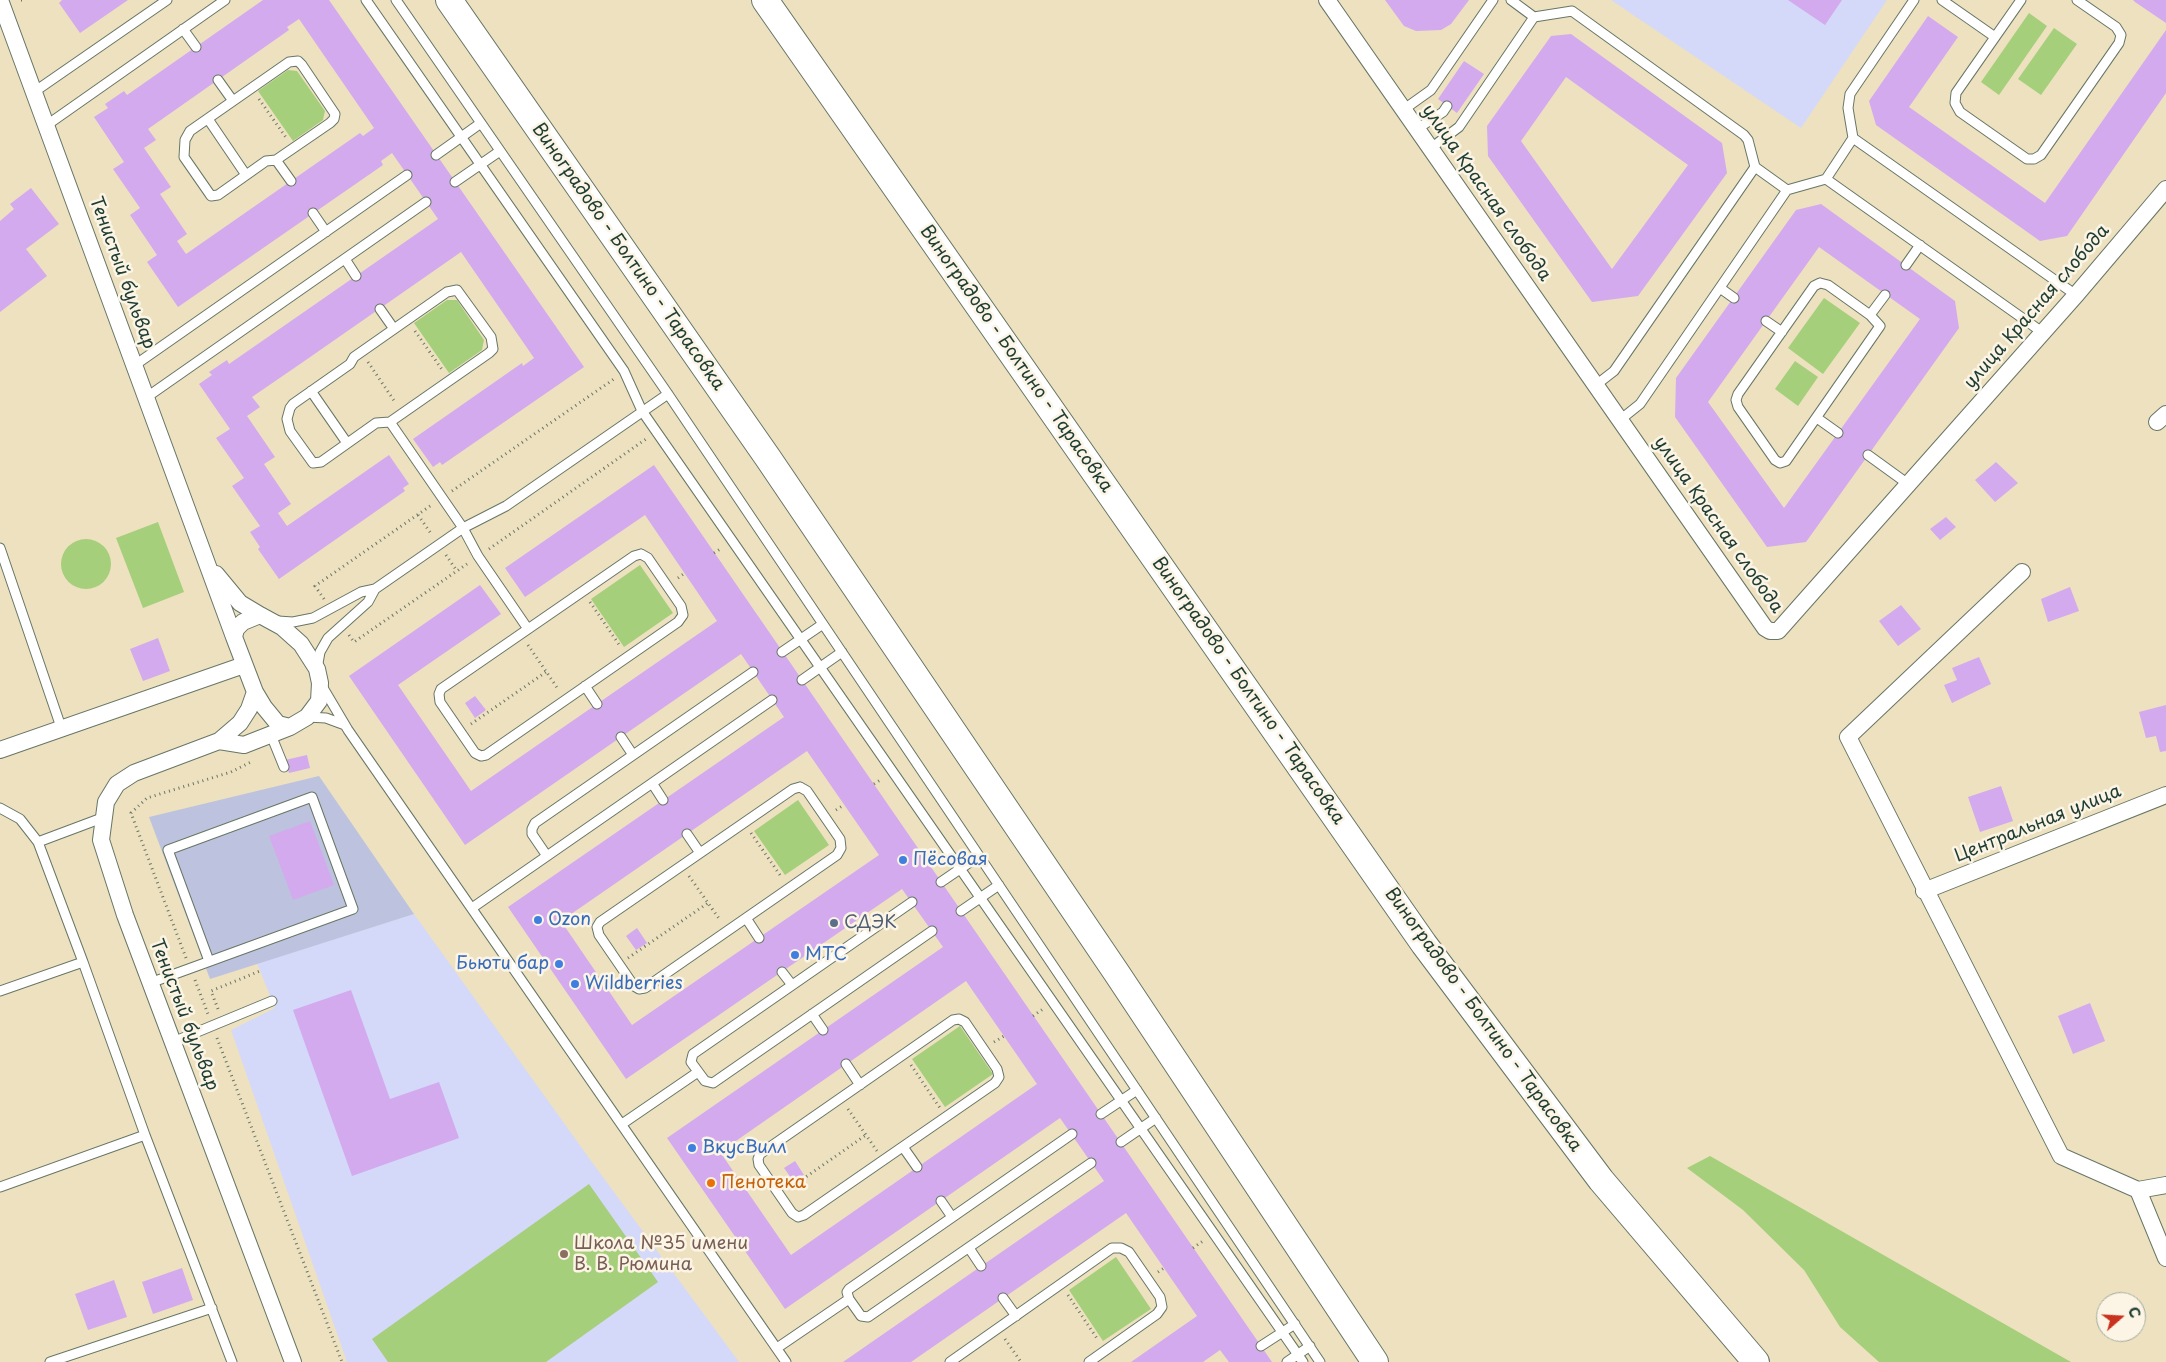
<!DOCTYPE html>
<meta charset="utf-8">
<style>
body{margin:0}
#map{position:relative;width:2166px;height:1362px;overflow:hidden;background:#ede1c0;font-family:"Playpen Sans",sans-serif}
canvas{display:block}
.north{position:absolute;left:2096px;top:1292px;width:50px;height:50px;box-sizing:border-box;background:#fcf5e5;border:1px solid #a4ab9e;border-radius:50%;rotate:71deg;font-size:14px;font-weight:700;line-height:20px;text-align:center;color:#1f3d34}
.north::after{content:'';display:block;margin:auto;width:18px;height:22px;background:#c8321e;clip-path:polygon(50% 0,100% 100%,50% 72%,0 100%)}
</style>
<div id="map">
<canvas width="2166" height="1362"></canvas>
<div class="north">С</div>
</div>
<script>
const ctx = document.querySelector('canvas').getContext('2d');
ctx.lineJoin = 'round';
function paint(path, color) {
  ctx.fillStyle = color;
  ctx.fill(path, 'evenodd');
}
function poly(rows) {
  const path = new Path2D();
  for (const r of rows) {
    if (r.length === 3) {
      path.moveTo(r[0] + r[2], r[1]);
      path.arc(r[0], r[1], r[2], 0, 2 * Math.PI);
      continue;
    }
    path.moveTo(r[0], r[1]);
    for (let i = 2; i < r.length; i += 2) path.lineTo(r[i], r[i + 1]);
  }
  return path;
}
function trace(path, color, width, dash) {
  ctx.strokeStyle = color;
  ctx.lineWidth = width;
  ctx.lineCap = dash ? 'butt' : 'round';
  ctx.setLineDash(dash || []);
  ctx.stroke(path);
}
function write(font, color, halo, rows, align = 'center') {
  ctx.font = font + ' "Playpen Sans",sans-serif';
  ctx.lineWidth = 5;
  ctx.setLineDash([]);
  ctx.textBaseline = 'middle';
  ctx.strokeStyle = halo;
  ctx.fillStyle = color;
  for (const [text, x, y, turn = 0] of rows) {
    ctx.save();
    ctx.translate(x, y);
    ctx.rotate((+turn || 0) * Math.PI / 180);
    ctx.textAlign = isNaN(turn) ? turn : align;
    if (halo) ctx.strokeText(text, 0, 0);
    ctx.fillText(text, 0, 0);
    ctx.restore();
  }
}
paint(poly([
 [1611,0,1887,0,1801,128],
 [414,914,594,1165,739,1362,347,1362,231,1030,275,1008,257,963]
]), '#d4d8f9');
paint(poly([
 [319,776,414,914,210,979,149,817]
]), '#bdc3de');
paint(poly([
 [2029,13,2047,26,1999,95,1981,82],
 [2054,28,2077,44,2041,95,2018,79],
 [288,70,297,71,325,111,323,120,293,141,258,91],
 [1824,298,1860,323,1823,374,1788,348],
 [447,300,457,300,484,340,482,350,449,373,414,323],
 [1795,361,1818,377,1798,406,1775,389],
 [158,522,184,592,143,608,116,538],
 [86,564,25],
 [640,565,673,613,624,647,591,599],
 [798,800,829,845,785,875,754,831],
 [960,1026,993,1074,945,1107,912,1059],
 [1710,1156,2071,1362,1879,1362,1840,1327,1804,1270,1743,1210,1687,1168],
 [589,1184,658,1282,546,1362,388,1362,372,1339],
 [1116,1257,1151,1309,1103,1341,1069,1290]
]), '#a6cf7b');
paint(poly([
 [62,0,128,0,80,33,59,3],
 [263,0,329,0,584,367,442,465,440,462,433,467,413,439,522,363,523,366,534,358,461,252,303,362,252,397,260,407,247,416,275,457,264,464,291,504,278,513,287,526,389,455,409,484,403,488,405,491,279,579,258,549,260,547,250,532,260,526,232,486,244,478,216,438,230,429,199,384,212,375,209,372,227,360,229,364,438,219,392,153,381,161,383,165,178,307,147,262,157,255,130,215,140,208,113,169,124,162,94,117,108,108,105,104,124,91,127,95],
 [299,19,374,128,363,136,360,133,186,254,177,241,187,234,160,194,171,187,144,148,156,140,148,129,289,30,287,27],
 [1385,0,1469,0,1451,24,1441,30,1416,31,1404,26],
 [1788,0,1842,0,1825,25],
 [2133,0,2166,0,2166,23,2135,2],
 [1928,16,1958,37,1909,107,2045,203,2166,30,2166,93,2067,236,2040,241,1876,125,1869,101],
 [1571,34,1722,143,1727,173,1638,296,1592,302,1488,156,1487,126,1551,36],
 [1566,77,1688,165,1612,269,1521,141],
 [1464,61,1484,74,1457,113,1438,99],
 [31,188,59,224,26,249,47,276,0,312,0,221,14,209,10,204],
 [1821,204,1955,301,1959,328,1806,542,1767,547,1675,417,1676,378,1796,210],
 [1819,247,1920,319,1784,508,1708,402],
 [1996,462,2018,483,1995,502,1975,480],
 [654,465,1272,1362,1229,1362,1220,1350,1203,1362,1131,1362,1197,1316,1126,1213,911,1362,843,1362,1104,1181,1060,1118,785,1309,667,1138,943,947,902,889,626,1079,508,907,784,717,741,654,465,845,349,676,480,585,501,614,398,685,471,791,717,621,645,515,525,597,505,568],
 [807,751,879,855,632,1025,561,921],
 [966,981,1037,1084,791,1255,720,1152],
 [1946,517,1956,527,1940,540,1930,529],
 [2070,587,2079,611,2048,622,2041,599],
 [1901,605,1921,629,1898,646,1879,621],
 [158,638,170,671,143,681,130,649],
 [1979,657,1991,684,1952,703,1944,685,1957,680,1952,668],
 [475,696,486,710,475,718,465,703],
 [2166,705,2166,751,2160,752,2156,736,2146,738,2139,712],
 [307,755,310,768,289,773,285,760],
 [2001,786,2013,821,1980,832,1968,797],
 [310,821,334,885,293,900,269,836],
 [637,928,647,943,636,950,626,936],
 [351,990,390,1099,439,1082,459,1138,352,1176,293,1010],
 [2090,1003,2105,1041,2073,1054,2058,1016],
 [795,1161,804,1175,794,1182,784,1168],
 [182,1268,193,1300,153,1314,142,1282],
 [114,1280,127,1317,88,1330,75,1294]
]), '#d3aaed');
const service = poly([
 [366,0,624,371,642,411,1303,1362],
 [396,0,668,394,1320,1362],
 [1511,0,1534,17],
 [1914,0,1850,94,1848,108,1853,138,2076,295],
 [1942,0,1995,37],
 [2021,0,1956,93,1955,103,1960,112,2027,159,2034,159,2041,155,2119,43,2121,35,2116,27,2077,0],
 [183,29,196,47],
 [218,80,233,101,289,62,298,61,302,65,335,114,334,119,330,123,276,160,291,181],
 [34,92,167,0],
 [233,101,190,131,185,140,184,157,209,193,211,196,218,195,266,161,276,160],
 [1403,110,1431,90,1493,0],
 [208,119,246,175],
 [47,125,225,0],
 [1417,129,1443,112,1447,106],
 [1431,148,1459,127,1534,17,1572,11,1744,135,1748,140,1755,167,1787,190],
 [436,155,481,123],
 [1826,179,1853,138],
 [455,182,500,151],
 [313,213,326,232],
 [345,259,356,276],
 [1906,265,1920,245],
 [1820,283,1828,285,1870,315,1880,326,1786,461,1780,463,1775,460,1738,407,1736,400,1738,394,1814,286,1820,283],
 [1720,288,1734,298],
 [380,309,394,329,447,292,457,290,491,337,493,349,489,353,390,422,463,528,478,556,528,629],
 [1870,315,1885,295],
 [1766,321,1782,332],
 [135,365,407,175],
 [1596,385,1614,371,1755,167],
 [311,391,347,443],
 [147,397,426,202],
 [1817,418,1838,433],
 [1620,420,1640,404,1787,190,1826,179,2042,332],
 [390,422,376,423,321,462,313,463,290,431,287,419,290,408,293,404,350,364,354,357,394,329],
 [1868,455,1908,484],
 [0,548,62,730],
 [641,554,648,558,681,606,683,615,678,622,486,755,481,756,475,753,440,702,439,694,441,689,634,556,641,554],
 [278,621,293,622,313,618,361,592,375,589,463,528,506,506,668,394],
 [782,652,823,624],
 [317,669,320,652,328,638,368,602,375,589],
 [802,680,842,652],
 [322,686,348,730,786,1362],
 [585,686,597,704],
 [307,717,326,718,345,725],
 [271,735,284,767],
 [621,737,633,755],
 [652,783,663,800],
 [800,787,807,791,840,839,841,848,837,855,645,988,639,989,634,986,599,935,597,927,600,922,793,789,800,787],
 [0,808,20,819,38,842,83,962,0,991],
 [687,834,700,853],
 [38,842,102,818],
 [547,856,532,834,532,829,535,823,753,672],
 [941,882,979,856],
 [912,902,693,1054,691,1062,705,1081,713,1083,932,931],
 [472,908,772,700],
 [961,911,999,885],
 [746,918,759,938],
 [782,972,792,985],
 [150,983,353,909,312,797,168,850,209,961],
 [812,1014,823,1030],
 [959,1019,965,1022,997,1069,999,1077,995,1083,804,1215,798,1217,792,1213,759,1165,758,1159,760,1154,953,1020,959,1019],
 [173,1042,272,1001],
 [846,1064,860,1085],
 [1101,1114,1137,1090],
 [622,1124,698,1072],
 [1072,1134,849,1289,847,1292,849,1299,861,1316,868,1317,1091,1163],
 [145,1135,232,1362],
 [1121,1142,1156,1118],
 [903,1147,917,1167],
 [0,1187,145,1135,83,962],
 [941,1201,952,1217],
 [969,1248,981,1266],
 [1003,1298,1016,1316],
 [1261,1346,1295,1324],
 [777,1348,849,1299],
 [50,1362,212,1308],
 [950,1362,1112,1248,1121,1248,1129,1252,1160,1297,1162,1307,1157,1314,1089,1362],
 [1287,1362,1310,1346]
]);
const minor = poly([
 [0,0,234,637],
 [1327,0,1765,628,1770,631,1778,631,2076,295,2166,189],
 [2157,422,2166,414],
 [2022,572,1848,737,2061,1156,2138,1190,2166,1258],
 [216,574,240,603,260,615],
 [255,692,249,709,240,723,219,741,134,773,117,784,106,802,101,840,125,915,293,1362],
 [219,741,244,745,290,727,307,717,319,701,320,683,317,669,301,644,282,627,260,615,243,622,236,629,234,637,255,692,264,707,278,724,290,727],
 [0,750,244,665],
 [1924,891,2166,795],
 [2138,1190,2166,1185]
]);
const primary = poly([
 [449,0,768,458,1116,972,1375,1362],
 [765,0,1424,944,1601,1180,1756,1362]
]);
trace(service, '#677665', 11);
trace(minor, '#677665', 18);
trace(primary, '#677665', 28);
trace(poly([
 [21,0,22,0],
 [259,99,287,139],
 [415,331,443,371],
 [368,362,395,402],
 [452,491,614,379],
 [418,515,432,535],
 [489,549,646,439],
 [714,553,722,548],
 [446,555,457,571],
 [678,578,685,573],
 [324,599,315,586,433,504],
 [590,602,620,646],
 [349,635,354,642,467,564],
 [528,645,558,689],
 [471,724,546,672],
 [874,784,882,779],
 [836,810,844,805],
 [751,833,782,878],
 [689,876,720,920],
 [186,958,131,813,147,798,231,772,253,761],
 [628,958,708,903],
 [195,980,208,1014],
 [218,1009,211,991,260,971],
 [1033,1016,1043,1009],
 [217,1038,342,1362],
 [994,1042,1004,1036],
 [911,1065,940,1108],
 [848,1109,877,1151],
 [790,1188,866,1135],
 [1193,1248,1203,1241],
 [1158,1272,1164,1268],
 [1068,1295,1098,1340],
 [1005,1339,1021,1362]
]), '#677665', 3, [1, 4]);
trace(service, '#fff', 9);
trace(minor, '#fff', 16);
trace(primary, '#fff', 26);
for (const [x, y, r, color] of [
 [903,860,5,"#3f7fe0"],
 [538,920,5,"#3f7fe0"],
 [834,923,5,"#5c6f8a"],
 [795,955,5,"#3f7fe0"],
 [559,964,5,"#3f7fe0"],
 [575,984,5,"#3f7fe0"],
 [692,1148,5,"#3f7fe0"],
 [711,1183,5,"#e8710a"],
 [564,1254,5,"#8d6e63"]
]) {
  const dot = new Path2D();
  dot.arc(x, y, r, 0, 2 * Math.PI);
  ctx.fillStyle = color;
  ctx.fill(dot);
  trace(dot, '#fcf5e5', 2);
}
write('18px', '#1f3d34', '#fcf5e5', [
 ["улица Красная слобода",1486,193,55],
 ["Виноградово - Болтино - Тарасовка",628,257,55],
 ["Тенистый бульвар",122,273,70],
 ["улица Красная слобода",2037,307,-49],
 ["Виноградово - Болтино - Тарасовка",1016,359,55],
 ["улица Красная слобода",1718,525,55],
 ["Виноградово - Болтино - Тарасовка",1248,691,55],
 ["Центральная улица",2038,824,-22],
 ["Тенистый бульвар",184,1015,69],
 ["Виноградово - Болтино - Тарасовка",1483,1020,54]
]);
write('18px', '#366cbe', '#fcf5e5', [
 ["Пёсовая",913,860],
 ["Ozon",548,920],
 ["МТС",805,955],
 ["Бьюти бар",549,964,"right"],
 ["Wildberries",585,984],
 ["ВкусВилл",702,1148]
], 'left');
write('18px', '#4e5e75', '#fcf5e5', [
 ["СДЭК",844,923]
], 'left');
write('18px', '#c56008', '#fcf5e5', [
 ["Пенотека",721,1183]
], 'left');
write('18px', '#785e54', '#fcf5e5', [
 ["Школа №35 имени",574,1244],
 ["В. В. Рюмина",574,1265]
], 'left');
</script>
